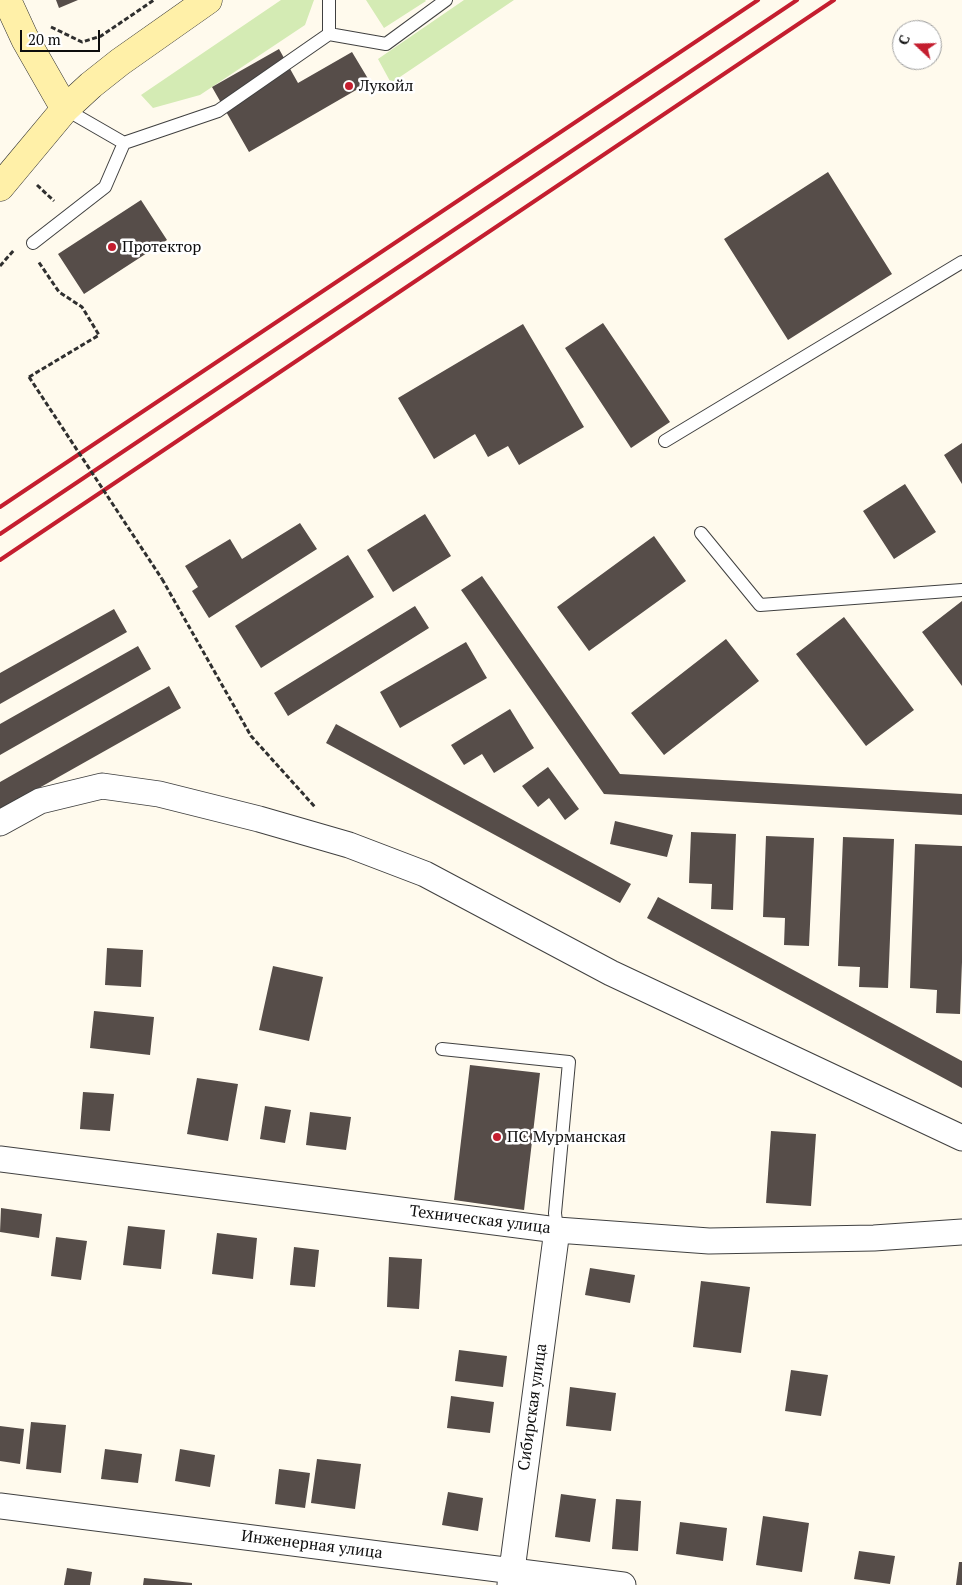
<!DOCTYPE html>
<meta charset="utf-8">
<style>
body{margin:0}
#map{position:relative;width:962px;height:1585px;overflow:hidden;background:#fffaed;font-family:"PT Serif",serif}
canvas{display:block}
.north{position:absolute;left:892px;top:20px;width:50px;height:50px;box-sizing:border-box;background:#fff;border:1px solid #9e9e9e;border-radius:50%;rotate:291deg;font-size:14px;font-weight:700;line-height:20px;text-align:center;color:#0d0d0d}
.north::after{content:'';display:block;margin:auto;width:18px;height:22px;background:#c41e2f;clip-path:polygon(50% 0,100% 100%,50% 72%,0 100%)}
.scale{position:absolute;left:20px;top:30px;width:80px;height:22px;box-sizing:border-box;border:2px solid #0d0d0d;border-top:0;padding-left:6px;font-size:15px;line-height:18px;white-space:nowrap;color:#0d0d0d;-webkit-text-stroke:4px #fff;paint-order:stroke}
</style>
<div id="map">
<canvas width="962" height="1585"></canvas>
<div class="north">С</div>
<div class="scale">20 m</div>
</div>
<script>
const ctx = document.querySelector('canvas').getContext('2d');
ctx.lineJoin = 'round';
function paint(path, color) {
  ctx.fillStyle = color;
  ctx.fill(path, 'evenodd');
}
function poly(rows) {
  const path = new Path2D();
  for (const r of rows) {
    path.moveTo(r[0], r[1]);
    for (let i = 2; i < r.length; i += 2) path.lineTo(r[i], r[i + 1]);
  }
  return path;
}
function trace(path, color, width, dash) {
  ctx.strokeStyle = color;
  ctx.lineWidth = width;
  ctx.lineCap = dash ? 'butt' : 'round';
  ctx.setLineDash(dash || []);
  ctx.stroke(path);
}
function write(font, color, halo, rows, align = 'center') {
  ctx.font = font + ' "PT Serif",serif';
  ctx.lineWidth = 5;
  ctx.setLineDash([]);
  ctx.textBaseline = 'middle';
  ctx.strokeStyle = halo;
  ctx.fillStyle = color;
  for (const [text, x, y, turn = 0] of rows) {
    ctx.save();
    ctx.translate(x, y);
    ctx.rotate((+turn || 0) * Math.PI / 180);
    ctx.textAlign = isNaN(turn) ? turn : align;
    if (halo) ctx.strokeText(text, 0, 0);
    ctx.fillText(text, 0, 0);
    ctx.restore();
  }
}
paint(poly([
 [281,0,314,0,305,25,200,95,153,108,141,95],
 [366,0,425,0,426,1,384,28],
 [464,0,514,0,391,83,378,59]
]), '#d4ebb4');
paint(poly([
 [56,0,78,0,59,8],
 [279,49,298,83,352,52,370,82,249,152,212,87],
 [828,172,892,274,788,340,724,239],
 [141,200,167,240,84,294,58,254],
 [603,323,670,422,631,448,565,348],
 [523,324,584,427,519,465,508,446,488,457,475,434,434,459,398,398],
 [962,443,962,484,944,455],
 [905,484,936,532,894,559,863,511],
 [425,514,451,556,393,592,367,550],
 [300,523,317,549,209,618,192,591,198,587,185,566,230,539,242,559],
 [654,536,686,581,589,651,557,607],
 [348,555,374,597,261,668,235,626],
 [482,576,620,774,962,794,962,815,604,794,461,590],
 [962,601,962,686,922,632],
 [415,606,429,628,288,716,274,693],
 [114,609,127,632,0,704,0,673],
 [844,617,914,710,866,746,796,654],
 [726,639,759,681,664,755,631,713],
 [466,642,487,678,400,728,380,692],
 [138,646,151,669,0,755,0,724],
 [169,686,181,708,0,810,0,782],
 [510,709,534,748,494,773,482,754,464,765,451,745],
 [336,724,631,884,620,903,326,743],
 [548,767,579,809,565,820,549,798,538,807,522,786],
 [615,821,673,835,667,857,610,844],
 [691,832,736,834,733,910,711,909,712,884,689,883],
 [766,836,814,838,809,946,784,945,785,918,763,917],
 [843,837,894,839,888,988,859,987,860,967,838,966],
 [915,844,962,846,962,962,960,1014,936,1013,937,990,910,988],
 [658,897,962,1061,962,1088,647,918],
 [107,948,143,950,141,987,105,985],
 [273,966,323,977,309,1041,259,1030],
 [94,1011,154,1017,150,1055,90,1048],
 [470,1065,540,1073,524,1210,454,1200],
 [197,1078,238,1084,228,1141,187,1134],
 [83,1092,114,1094,110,1131,80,1129],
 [265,1106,291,1110,285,1143,260,1139],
 [310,1112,351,1117,346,1150,306,1145],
 [771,1131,816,1134,811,1206,766,1203],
 [1,1208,42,1214,39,1238,0,1232],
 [128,1226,165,1230,161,1269,123,1265],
 [217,1233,257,1238,253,1279,212,1274],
 [56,1237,87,1241,81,1280,51,1276],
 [294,1247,319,1250,315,1287,290,1285],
 [389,1257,422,1259,419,1309,387,1307],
 [590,1268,635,1275,630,1303,585,1295],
 [701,1281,750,1287,741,1353,693,1347],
 [459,1350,507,1356,503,1387,455,1381],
 [791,1370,828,1375,821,1416,785,1411],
 [570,1387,616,1393,611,1431,566,1426],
 [451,1396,494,1402,490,1433,447,1428],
 [31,1422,66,1425,61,1473,26,1469],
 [0,1426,24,1429,20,1464,0,1461],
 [105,1449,142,1454,138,1483,101,1479],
 [180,1449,215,1455,210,1487,175,1481],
 [317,1459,361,1464,355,1509,311,1503],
 [279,1469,310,1473,305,1508,275,1504],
 [448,1492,483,1498,478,1531,442,1525],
 [561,1494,596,1499,590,1542,555,1537],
 [616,1499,641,1501,638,1551,612,1549],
 [763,1516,809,1523,802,1572,756,1565],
 [680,1522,727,1528,723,1561,676,1554],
 [859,1551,895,1556,890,1584,854,1579],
 [959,1562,962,1562,962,1585,956,1585],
 [67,1568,92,1572,90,1585,64,1585],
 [144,1578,192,1583,192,1585,143,1585]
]), '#564d49');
const lane = poly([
 [329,34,386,44,446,0],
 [65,109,124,143,218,111,329,34,329,0],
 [33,243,105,187,124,143],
 [665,441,962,262],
 [701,533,760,605,962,590],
 [442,1049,569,1062,555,1213,557,1230]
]);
const street = poly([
 [0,823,40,801,102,786,159,794,259,819,349,845,425,874,611,973,962,1138],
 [0,1159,557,1230,709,1241,874,1238,962,1232],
 [0,1506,623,1585],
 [510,1585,557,1230]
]);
const secondary = poly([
 [7,0,25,39,65,109],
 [0,187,65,109,91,85,120,62,208,0]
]);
trace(lane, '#404040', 14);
trace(street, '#404040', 27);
trace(secondary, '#2f2f2f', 29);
trace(poly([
 [51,27,82,42,101,36,154,0],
 [37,185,54,201],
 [0,266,14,250],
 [29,377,99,335,82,307,59,292,38,261],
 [162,579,251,736,315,807]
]), '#2f2f2f', 3, [5, 2.5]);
trace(lane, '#fff', 12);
trace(street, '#fff', 25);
trace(secondary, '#fff0a8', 28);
trace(poly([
 [0,507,758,0],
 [0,534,797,0],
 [0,560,834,0]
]), '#c41e2f', 4);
trace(poly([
 [29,377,162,579]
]), '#2f2f2f', 3, [5, 2.5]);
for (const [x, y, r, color] of [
 [349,86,5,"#c41e2f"],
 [112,247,5,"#c41e2f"],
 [497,1137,5,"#c41e2f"]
]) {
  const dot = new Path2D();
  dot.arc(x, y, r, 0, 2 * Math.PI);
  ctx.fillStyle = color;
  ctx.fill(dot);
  trace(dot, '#fff', 2);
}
write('16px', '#0d0d0d', '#fff', [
 ["Лукойл",359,86],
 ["Протектор",122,247],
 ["ПС Мурманская",507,1137]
], 'left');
write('16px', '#0d0d0d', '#fff', [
 ["Техническая улица",480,1220,7],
 ["Сибирская улица",533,1407,-82],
 ["Инженерная улица",312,1545,7]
]);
</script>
